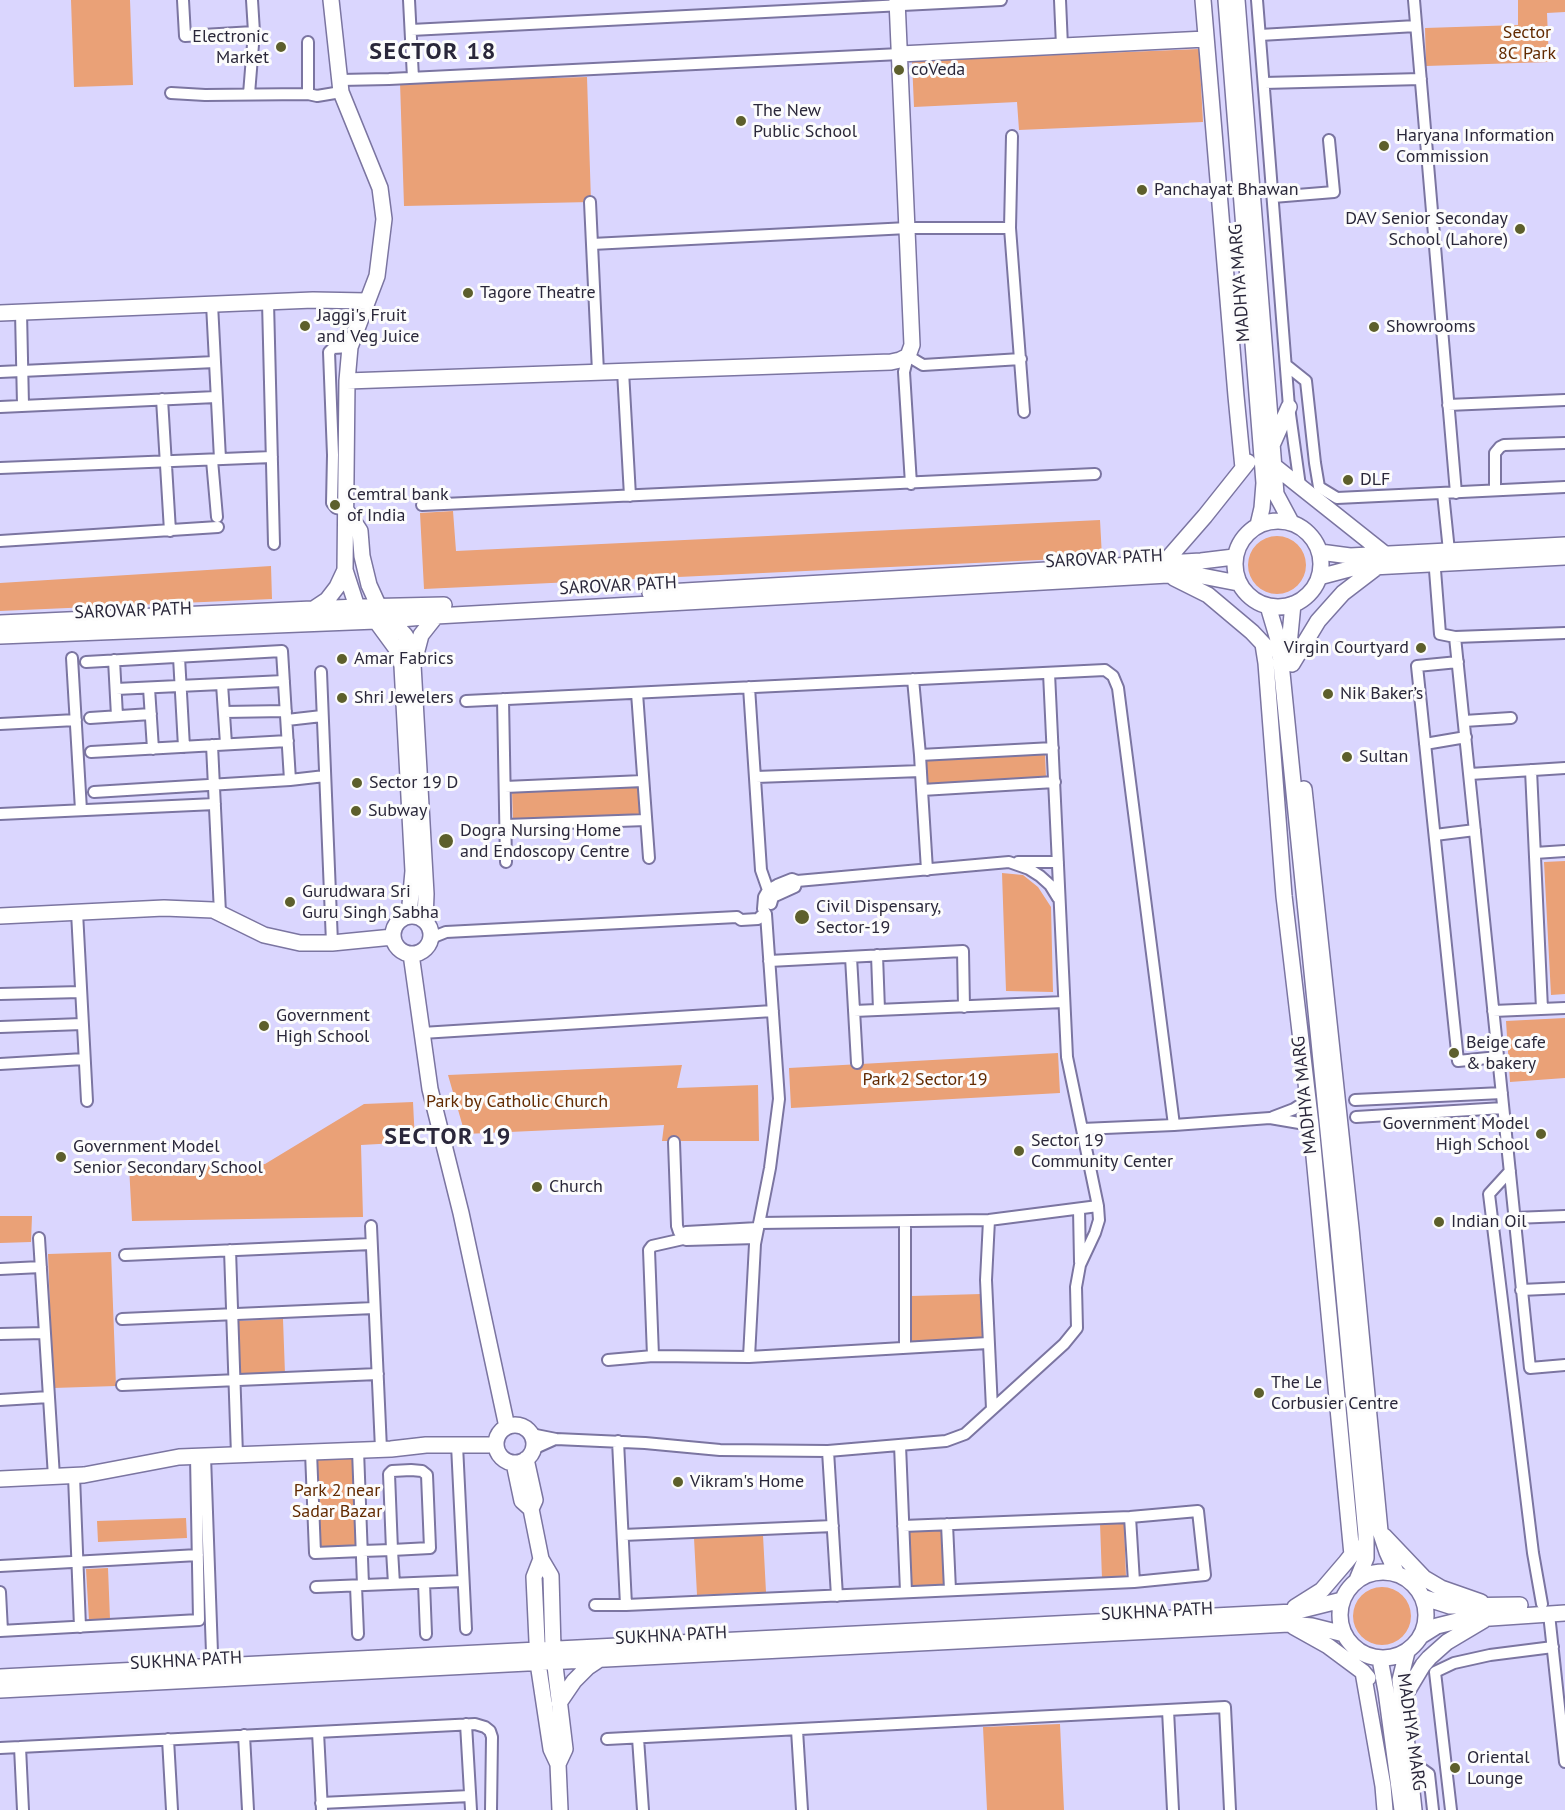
<!DOCTYPE html>
<meta charset="utf-8">
<style>
body{margin:0}
canvas{display:block;background:#dad6fe}
</style>
<canvas width="1565" height="1810"></canvas>
<script>
const ctx = document.querySelector('canvas').getContext('2d');
ctx.lineJoin = 'round';
function paint(path, color) {
  ctx.fillStyle = color;
  ctx.fill(path, 'evenodd');
}
function poly(rows) {
  const path = new Path2D();
  for (const r of rows) {
    if (r.length === 3) {
      path.moveTo(r[0] + r[2], r[1]);
      path.arc(r[0], r[1], r[2], 0, 2 * Math.PI);
      continue;
    }
    path.moveTo(r[0], r[1]);
    for (let i = 2; i < r.length; i += 2) path.lineTo(r[i], r[i + 1]);
  }
  return path;
}
function trace(path, color, width, dash) {
  ctx.strokeStyle = color;
  ctx.lineWidth = width;
  ctx.lineCap = dash ? 'butt' : 'round';
  ctx.setLineDash(dash || []);
  ctx.stroke(path);
}
function write(font, color, halo, rows, align = 'center') {
  ctx.font = font + ' "PT Sans",sans-serif';
  ctx.lineWidth = 6;
  ctx.setLineDash([]);
  ctx.textBaseline = 'middle';
  ctx.strokeStyle = halo;
  ctx.fillStyle = color;
  for (const [text, x, y, turn = 0] of rows) {
    ctx.save();
    ctx.translate(x, y);
    ctx.rotate((+turn || 0) * Math.PI / 180);
    ctx.textAlign = isNaN(turn) ? turn : align;
    if (halo) ctx.strokeText(text, 0, 0);
    ctx.fillText(text, 0, 0);
    ctx.restore();
  }
}
paint(poly([
 [71,0,130,0,133,85,74,87],
 [1518,0,1565,0,1565,12,1547,13,1549,62,1426,66,1425,28,1518,25],
 [1199,49,1203,122,1019,130,1017,102,914,107,912,61],
 [587,77,591,202,404,206,400,82],
 [453,511,456,551,1100,520,1102,557,424,589,420,513],
 [1277,565,29],
 [271,566,272,599,0,611,0,583],
 [1045,753,1046,778,927,785,925,760],
 [639,785,641,814,513,820,512,791],
 [1565,861,1565,994,1551,995,1544,862],
 [1002,873,1023,875,1038,887,1051,907,1053,992,1006,991],
 [1565,1018,1565,1078,1510,1082,1506,1021],
 [1058,1053,1060,1093,791,1108,789,1068],
 [682,1065,677,1088,758,1085,759,1141,662,1141,664,1125,465,1134,448,1075],
 [413,1102,415,1142,361,1145,363,1217,132,1221,129,1166,265,1164,364,1104],
 [0,1216,32,1216,31,1242,0,1243],
 [111,1252,116,1386,53,1388,48,1254],
 [981,1294,982,1339,912,1341,911,1296],
 [283,1319,285,1374,239,1375,237,1321],
 [354,1455,357,1546,320,1548,316,1456],
 [186,1518,187,1538,98,1542,97,1521],
 [1124,1522,1126,1578,1102,1579,1100,1523],
 [944,1528,946,1588,909,1589,907,1529],
 [763,1535,766,1592,697,1595,694,1538],
 [108,1568,110,1619,89,1620,86,1569],
 [1382,1616,29],
 [1060,1724,1064,1810,987,1810,983,1727]
]), '#eaa177');
const street = poly([
 [183,0,185,36,254,32],
 [409,0,413,78],
 [1060,0,1062,46],
 [1257,0,1289,407,1300,486],
 [1414,0,1456,493],
 [411,30,1001,0],
 [1260,35,1416,26],
 [340,80,389,79,900,54],
 [1264,83,1421,79],
 [171,93,205,95,308,94,317,96,341,92],
 [249,94,254,32,252,0],
 [308,94,308,42],
 [1012,136,1010,228,1024,412],
 [1273,197,1334,192,1329,140],
 [590,202,598,372],
 [592,244,908,228,1010,228],
 [268,302,274,544],
 [212,304,220,459],
 [21,312,23,405],
 [1286,365,1306,381,1315,463,1319,487,1337,498,1565,487],
 [623,371,630,496],
 [0,372,215,362],
 [162,399,170,531],
 [1448,405,1565,400],
 [0,407,216,397],
 [212,460,217,517],
 [0,468,272,457],
 [911,484,904,372,908,356,923,365,1021,359],
 [1495,490,1495,453,1500,447,1504,445,1565,443],
 [1443,493,1449,551],
 [422,505,1095,474],
 [346,510,336,508,332,503,333,455,329,352,333,348,350,347],
 [0,541,218,527],
 [1435,570,1440,634,1455,637,1565,633],
 [1455,637,1530,1368,1565,1365],
 [179,657,184,747],
 [72,658,81,810],
 [114,660,117,716],
 [86,662,282,651,290,780],
 [1458,662,1417,666,1458,1061,1498,1057],
 [321,672,332,943],
 [913,679,920,755],
 [222,684,226,744],
 [749,687,761,870,768,890,773,897],
 [149,688,153,749],
 [116,689,284,681],
 [637,693,649,858],
 [503,699,506,862],
 [466,701,1105,670,1113,676,1118,688,1174,1125],
 [224,712,286,711],
 [90,718,151,714],
 [287,720,322,716],
 [1464,721,1511,718],
 [0,724,76,720],
 [1425,744,1466,737],
 [212,745,220,913],
 [1053,748,920,755,922,790,1055,782],
 [91,752,288,741],
 [1531,770,1542,1009],
 [1470,774,1565,768],
 [756,777,921,771],
 [505,787,643,781],
 [922,790,927,870],
 [94,792,290,780,325,776],
 [0,814,215,804],
 [506,825,646,820],
 [1435,835,1475,830],
 [1535,853,1565,851],
 [1018,862,1058,862],
 [771,904,773,897,795,887,797,881],
 [77,912,87,1101],
 [431,940,436,936,446,932,737,917,741,920,758,919,761,916],
 [877,955,879,1010],
 [851,957,857,1063],
 [769,961,963,951,964,1007],
 [0,994,81,992],
 [854,1011,1064,1002],
 [1493,1011,1565,1008],
 [0,1027,82,1024],
 [422,1033,773,1011],
 [0,1064,84,1059],
 [1355,1100,1502,1093],
 [1273,1117,1294,1109,1308,1100],
 [1356,1117,1503,1108],
 [1082,1129,1174,1125,1270,1118,1311,1125],
 [674,1142,677,1226,679,1232,683,1236],
 [1510,1171,1489,1194,1533,1553,1542,1604],
 [1079,1209,1080,1262],
 [1514,1218,1565,1216],
 [989,1220,986,1280,992,1409],
 [759,1223,989,1220,1098,1206],
 [371,1226,381,1449],
 [39,1238,54,1477],
 [756,1238,686,1240,683,1236,686,1232,758,1228],
 [230,1250,237,1455],
 [125,1255,371,1244],
 [0,1269,41,1267],
 [1521,1290,1565,1288],
 [122,1319,374,1308],
 [0,1334,45,1333],
 [905,1348,905,1222],
 [653,1356,649,1250,652,1246,683,1239],
 [749,1357,755,1244,770,1168,779,1099,766,914,763,909,764,897,768,890,777,885,792,879,797,881,1009,862,1029,869,1040,876,1050,885,1058,898],
 [608,1360,653,1356,749,1357,988,1343],
 [122,1385,378,1374],
 [0,1400,49,1397],
 [531,1434,556,1439,645,1443,720,1450,828,1451,946,1441,965,1434,1064,1344,1077,1328,1076,1287,1080,1265,1095,1233,1099,1220,1098,1206,1067,1057,1049,673],
 [618,1441,626,1605],
 [457,1445,466,1629],
 [900,1445,906,1592],
 [533,1449,553,1440],
 [358,1450,363,1585],
 [828,1451,837,1596],
 [311,1452,315,1553,362,1551,392,1550,430,1548,427,1475,422,1471,411,1470,392,1471,389,1474,392,1550,394,1584],
 [205,1456,212,1653,211,1666],
 [74,1476,80,1627],
 [1130,1517,1134,1582],
 [947,1524,950,1590],
 [623,1535,833,1526],
 [0,1566,198,1555],
 [424,1583,426,1634],
 [356,1586,358,1634],
 [316,1587,463,1581],
 [0,1592,2,1631],
 [595,1605,626,1605,1134,1582,1205,1575,1198,1511,1130,1517,903,1526],
 [1549,1614,1565,1762],
 [0,1631,199,1620,196,1457],
 [1168,1710,1173,1810],
 [466,1724,471,1810],
 [797,1730,802,1810],
 [318,1732,322,1810],
 [244,1735,248,1810],
 [638,1738,643,1810],
 [168,1739,172,1810],
 [607,1739,1225,1707,1230,1810],
 [20,1747,23,1810],
 [0,1748,475,1724,485,1727,490,1731,492,1737,491,1810],
 [1408,1759,1429,1774,1433,1810],
 [321,1803,470,1796],
 [1451,1810,1435,1672,1454,1663,1490,1655,1553,1647]
]);
const secondary = poly([
 [331,0,341,92,380,188,384,219,377,276,350,347,347,381,345,570,357,607,376,621,398,651,402,666,413,871,409,916],
 [1203,0,1236,396,1243,468],
 [1226,0,1264,483,1262,508,1258,525],
 [1237,0,1276,494,1291,522],
 [900,54,1206,39],
 [0,313,313,300,367,301],
 [347,381,891,362,900,360,908,356,912,345,897,0],
 [1273,443,1289,407],
 [1273,465,1385,554],
 [346,510,360,531,362,556,369,585,379,607,405,635,412,647,426,894,425,921],
 [1278,564,43],
 [1320,552,1350,556,1565,545],
 [1164,563,1205,516,1248,462],
 [1319,577,1353,568,1565,557],
 [1174,578,1208,595,1252,632,1269,650],
 [650,593,1201,561,1234,557],
 [1268,606,1279,643,1281,663,1338,1230,1366,1534,1366,1558,1357,1580],
 [312,610,327,600,337,587,345,570],
 [0,623,357,607,444,605],
 [0,636,376,621,436,616,1168,575,1202,576,1238,583],
 [1263,644,1266,663,1284,896,1311,1125,1352,1555],
 [415,658,421,635,436,616],
 [1291,663,1289,645,1293,604],
 [1292,664,1318,621,1343,593,1377,567],
 [1304,789,1351,1228,1380,1531,1387,1552,1397,1574],
 [0,916,164,908,213,910,264,935,300,943,332,943,393,937],
 [412,935,19],
 [411,954,430,1089,461,1213,507,1427],
 [515,1444,19],
 [526,1459,535,1500,531,1509,541,1559,551,1576,553,1649,565,1749,558,1764],
 [514,1463,522,1501,531,1509],
 [0,1479,84,1475,179,1457,391,1449,426,1445,496,1445],
 [1384,1536,1424,1578,1441,1588,1481,1602],
 [541,1559,534,1577,538,1663,551,1749,558,1764,560,1810],
 [1383,1615,43],
 [1422,1597,1450,1606,1520,1605],
 [1295,1607,1322,1590,1346,1562,1357,1548],
 [1294,1627,1328,1646,1363,1672,1368,1678],
 [1421,1636,1437,1626,1461,1620,1565,1613],
 [1407,1652,1400,1680,1414,1810],
 [1380,1659,1386,1691,1402,1810],
 [1363,1672,1383,1786,1385,1810],
 [0,1677,1294,1612,1342,1600],
 [0,1690,1289,1624,1312,1626,1344,1634],
 [1402,1700,1423,1665,1429,1658,1447,1642,1484,1620],
 [559,1703,574,1681,588,1667,600,1659]
]);
trace(street, '#7b75a1', 14);
trace(secondary, '#7b75a1', 18);
trace(street, '#fff', 10);
trace(secondary, '#fff', 15);
for (const [x, y, r, color] of [
 [281,47,6,"#5d5f2c"],
 [899,70,6,"#5d5f2c"],
 [741,121,6,"#5d5f2c"],
 [1384,146,6,"#5d5f2c"],
 [1142,190,6,"#5d5f2c"],
 [1520,229,6,"#5d5f2c"],
 [468,293,6,"#5d5f2c"],
 [305,326,6,"#5d5f2c"],
 [1374,327,6,"#5d5f2c"],
 [1348,480,6,"#5d5f2c"],
 [335,505,6,"#5d5f2c"],
 [1421,648,6,"#5d5f2c"],
 [342,659,6,"#5d5f2c"],
 [1328,694,6,"#5d5f2c"],
 [342,698,6,"#5d5f2c"],
 [1347,757,6,"#5d5f2c"],
 [357,783,6,"#5d5f2c"],
 [356,811,6,"#5d5f2c"],
 [446,841,8,"#5d5f2c"],
 [290,902,6,"#5d5f2c"],
 [802,917,8,"#5d5f2c"],
 [264,1026,6,"#5d5f2c"],
 [1454,1053,6,"#5d5f2c"],
 [1541,1134,6,"#5d5f2c"],
 [1019,1151,6,"#5d5f2c"],
 [61,1157,6,"#5d5f2c"],
 [537,1187,6,"#5d5f2c"],
 [1439,1222,6,"#5d5f2c"],
 [1259,1393,6,"#5d5f2c"],
 [678,1482,6,"#5d5f2c"],
 [1455,1768,6,"#5d5f2c"]
]) {
  const dot = new Path2D();
  dot.arc(x, y, r, 0, 2 * Math.PI);
  ctx.fillStyle = color;
  ctx.fill(dot);
  trace(dot, '#fcfcfc', 2);
}
write('18px', '#622a00', '#fcfcfc', [
 ["Sector",1527,33],
 ["8C Park",1527,54],
 ["Park 2 Sector 19",925,1080],
 ["Park by Catholic Church",517,1102],
 ["Park 2 near",337,1491],
 ["Sadar Bazar",337,1512]
]);
write('18px', '#2a273a', '#fcfcfc', [
 ["Electronic",269,37,"right"],
 ["Market",269,58,"right"],
 ["coVeda",911,70],
 ["The New",753,111],
 ["Public School",753,132],
 ["Haryana Information",1396,136],
 ["Commission",1396,157],
 ["Panchayat Bhawan",1154,190],
 ["DAV Senior Seconday",1508,219,"right"],
 ["School (Lahore)",1508,240,"right"],
 ["Tagore Theatre",480,293],
 ["Jaggi's Fruit",317,316],
 ["and Veg Juice",317,337],
 ["Showrooms",1386,327],
 ["DLF",1360,480],
 ["Cemtral bank",347,495],
 ["of India",347,516],
 ["Virgin Courtyard",1409,648,"right"],
 ["Amar Fabrics",354,659],
 ["Nik Baker’s",1340,694],
 ["Shri Jewelers",354,698],
 ["Sultan",1359,757],
 ["Sector 19 D",369,783],
 ["Subway",368,811],
 ["Dogra Nursing Home",460,831],
 ["and Endoscopy Centre",460,852],
 ["Gurudwara Sri",302,892],
 ["Guru Singh Sabha",302,913],
 ["Civil Dispensary,",816,907],
 ["Sector-19",816,928],
 ["Government",276,1016],
 ["High School",276,1037],
 ["Beige cafe",1466,1043],
 ["& bakery",1466,1064],
 ["Government Model",1529,1124,"right"],
 ["High School",1529,1145,"right"],
 ["Sector 19",1031,1141],
 ["Community Center",1031,1162],
 ["Government Model",73,1147],
 ["Senior Secondary School",73,1168],
 ["Church",549,1187],
 ["Indian Oil",1451,1222],
 ["The Le",1271,1383],
 ["Corbusier Centre",1271,1404],
 ["Vikram's Home",690,1482],
 ["Oriental",1467,1758],
 ["Lounge",1467,1779]
], 'left');
write('18px', '#2a273a', '#fcfcfc', [
 ["MADHYA MARG",1240,283,-94],
 ["SAROVAR PATH",1104,559,-3],
 ["SAROVAR PATH",618,586,-3],
 ["SAROVAR PATH",133,611,-2],
 ["MADHYA MARG",1305,1095,-96],
 ["SUKHNA PATH",1157,1612,-3],
 ["SUKHNA PATH",671,1636,-3],
 ["SUKHNA PATH",186,1661,-3],
 ["MADHYA MARG",1411,1732,82]
]);
ctx.letterSpacing = '1.5px';
write('bold 24px', '#2a273a', '#fcfcfc', [
 ["SECTOR 18",433,52],
 ["SECTOR 19",448,1137]
]);
ctx.letterSpacing = '0px';
</script>
